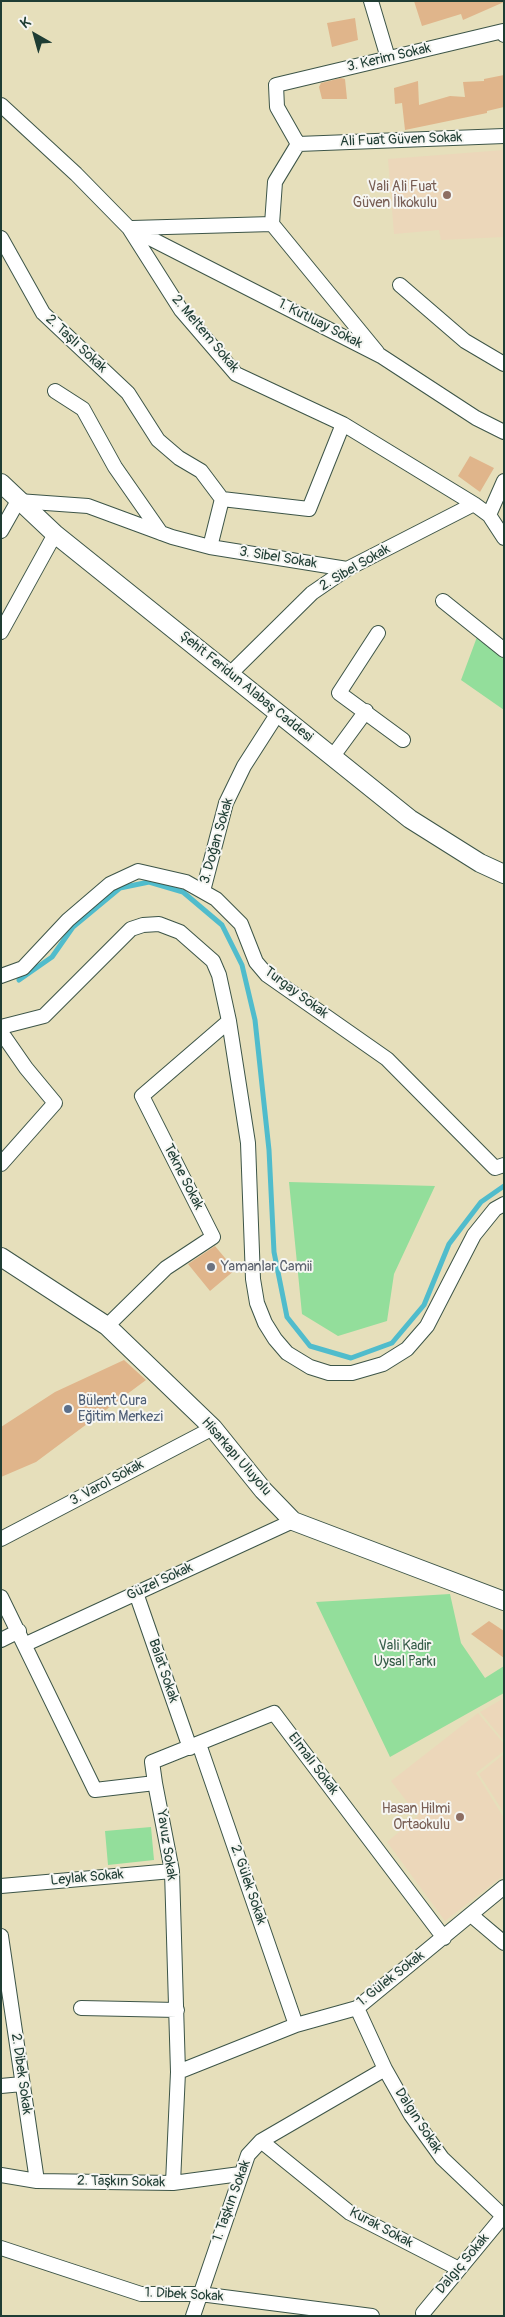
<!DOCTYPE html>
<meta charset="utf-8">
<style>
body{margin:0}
#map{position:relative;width:505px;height:2317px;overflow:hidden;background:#e6dfbb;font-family:Pangolin,sans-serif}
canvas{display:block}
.frame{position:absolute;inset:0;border:2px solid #1f3d34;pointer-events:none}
.north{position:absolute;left:10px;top:10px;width:50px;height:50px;-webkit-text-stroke:4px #f6f6f2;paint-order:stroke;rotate:322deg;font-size:14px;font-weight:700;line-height:20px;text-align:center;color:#1f3d34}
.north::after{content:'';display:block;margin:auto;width:18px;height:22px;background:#1f3d34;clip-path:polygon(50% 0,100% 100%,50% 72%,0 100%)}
</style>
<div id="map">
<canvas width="505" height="2317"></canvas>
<div class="frame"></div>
<div class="north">K</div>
</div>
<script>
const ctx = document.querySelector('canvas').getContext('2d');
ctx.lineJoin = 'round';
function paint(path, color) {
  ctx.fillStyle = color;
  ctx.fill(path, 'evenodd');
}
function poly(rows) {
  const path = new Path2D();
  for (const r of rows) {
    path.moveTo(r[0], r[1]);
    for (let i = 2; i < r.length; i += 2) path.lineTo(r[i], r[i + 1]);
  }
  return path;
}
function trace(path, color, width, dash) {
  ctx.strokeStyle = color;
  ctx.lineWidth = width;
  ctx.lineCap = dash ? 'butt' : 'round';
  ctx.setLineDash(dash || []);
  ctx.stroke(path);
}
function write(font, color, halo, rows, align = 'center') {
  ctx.font = font + ' Pangolin,sans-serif';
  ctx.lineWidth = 4;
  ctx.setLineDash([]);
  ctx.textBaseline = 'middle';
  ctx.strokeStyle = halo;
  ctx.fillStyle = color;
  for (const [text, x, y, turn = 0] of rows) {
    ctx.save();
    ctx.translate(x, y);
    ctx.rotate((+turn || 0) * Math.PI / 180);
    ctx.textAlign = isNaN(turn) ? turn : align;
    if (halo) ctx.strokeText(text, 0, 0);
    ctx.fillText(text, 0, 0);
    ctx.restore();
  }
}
paint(poly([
 [504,150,504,237,441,240,439,230,394,234,388,159],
 [504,1698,504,1741,480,1712],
 [478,1713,504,1744,504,1751,476,1773,504,1818,504,1875,445,1921,387,1842,418,1816,391,1781],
 [504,1754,504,1813,479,1774]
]), '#ecd7ba');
paint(poly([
 [477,637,504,659,504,710,461,680],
 [289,1182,435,1186,394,1274,387,1321,338,1336,302,1314],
 [450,1594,461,1643,485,1678,504,1666,504,1693,390,1757,316,1602],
 [151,1827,154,1860,108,1865,105,1831]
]), '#93de9b');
trace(poly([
 [19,980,52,957,73,927,120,888,149,882,183,892,222,925,242,965,255,1020,269,1150,274,1252,287,1317,310,1346,351,1358,392,1343,424,1305,449,1244,481,1202,504,1186]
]), '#50bccc', 5);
paint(poly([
 [414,1,504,1,504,2,463,20,461,14,422,26],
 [355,18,358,40,332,47,327,23],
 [504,75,504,107,487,111,487,113,405,130,402,103,395,104,394,88,418,81,419,105,450,96,465,97,463,82,484,81,484,79],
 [341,78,345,79,347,99,322,99,319,87,321,83],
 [470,456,494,468,480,492,458,476],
 [215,1246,235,1270,210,1291,188,1264],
 [124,1360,146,1380,36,1462,1,1477,1,1427,55,1392],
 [489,1621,504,1631,504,1658,471,1634]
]), '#e0b58b');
const minor = poly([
 [371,1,388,58],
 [1,105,76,174,129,228,181,310,236,374,343,424,474,504,489,515,504,538],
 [298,144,277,107,276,85,503,31,504,35],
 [298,144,275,182,272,224,377,352],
 [298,144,504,136],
 [130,228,381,356,476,418,504,432],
 [132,228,272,224],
 [1,238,43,313,128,393,158,440,179,458,201,471,222,499],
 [400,285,465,341,504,364],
 [55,391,83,409,115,467,161,533],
 [222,499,309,509,343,424],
 [489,515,504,481],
 [1,531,18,501,88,506,172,537,210,547,347,569],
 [210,547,222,499],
 [443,601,504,650],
 [1,632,55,534],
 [378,633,339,693,403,740],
 [230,674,312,593,347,569,474,504],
 [333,756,366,711],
 [203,891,226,803,244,766,278,713],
 [1,976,23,968,68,920,110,884,138,871,186,882,216,899,241,924,256,962,267,975,387,1059,495,1168,504,1165],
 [1,1027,44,1016,131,929,143,925,159,924,180,932,213,961,219,975,229,1021,248,1143,253,1279,257,1303,265,1323,275,1339,287,1353,310,1367,329,1373,352,1373,383,1364,407,1349,427,1326,474,1235,495,1209,504,1204],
 [1,1032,26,1068,55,1103,1,1164],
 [107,1326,166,1268,213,1237,142,1096,229,1021],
 [1,1539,213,1428],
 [136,1593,190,1748],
 [1,1597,95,1790,155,1783,172,1871,178,2072,173,2183],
 [1,1640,19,1631],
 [26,1644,293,1521],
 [199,1744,296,2025],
 [155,1783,152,1762,274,1713,444,1938],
 [1,1886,172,1871],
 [471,1915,504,1943],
 [1,1936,37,2181],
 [81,2008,177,2010],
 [357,2008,385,2069,411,2115,442,2158,504,2217],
 [178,2072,296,2025,357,2008,504,1887],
 [1,2086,22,2084],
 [261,2141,350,2213,459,2269],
 [1,2175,37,2181,173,2183,240,2174],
 [1,2248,141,2294,200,2294,372,2316],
 [423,2313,504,2215],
 [193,2316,248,2155,261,2141,385,2069]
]);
const tertiary = poly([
 [1,483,55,534,410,819,480,863,504,874],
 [1,1257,107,1326,213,1428,263,1490,293,1521,504,1601]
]);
trace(minor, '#3d5548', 16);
trace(tertiary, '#3d5548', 20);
trace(minor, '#fff', 14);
trace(tertiary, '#fff', 18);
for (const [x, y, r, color] of [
 [447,195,5,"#8d6e63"],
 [211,1267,5,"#6b7280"],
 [68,1409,5,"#5c6f8a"],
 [460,1817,5,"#8d6e63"]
]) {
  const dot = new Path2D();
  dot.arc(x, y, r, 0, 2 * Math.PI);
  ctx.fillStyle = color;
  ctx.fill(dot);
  trace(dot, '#f6f6f2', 2);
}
write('14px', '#1f3d34', '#f6f6f2', [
 ["3. Kerim Sokak",389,58,-13],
 ["Ali Fuat Güven Sokak",401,140,-2],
 ["1. Kutluay Sokak",320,324,27],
 ["2. Meltem Sokak",205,334,50],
 ["2. Taşlı Sokak",76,344,43],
 ["3. Sibel Sokak",278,558,9],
 ["2. Sibel Sokak",355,568,-30],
 ["Şehit Feridun Alabaş Caddesi",246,687,39],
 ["3. Doğan Sokak",217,841,-74],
 ["Turgay Sokak",296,993,37],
 ["Tekne Sokak",183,1177,63],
 ["Hisarkapı Uluyolu",236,1457,49],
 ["3. Varol Sokak",107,1483,-28],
 ["Güzel Sokak",160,1582,-25],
 ["Balat Sokak",163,1671,71],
 ["Elmalı Sokak",313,1764,53],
 ["Yavuz Sokak",166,1845,81],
 ["Leylak Sokak",87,1878,-5],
 ["2. Gülek Sokak",248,1885,71],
 ["1. Gülek Sokak",391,1979,-38],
 ["2. Dibek Sokak",21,2074,82],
 ["Dalgın Sokak",418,2121,57],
 ["2. Taşkın Sokak",121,2182,1],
 ["1. Taşkın Sokak",232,2201,-70],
 ["Kurak Sokak",381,2228,28],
 ["Dalgıç Sokak",463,2264,-50],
 ["1. Dibek Sokak",184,2295,3]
]);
write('14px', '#785e54', '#f6f6f2', [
 ["Vali Ali Fuat",437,187],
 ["Güven İlkokulu",437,203],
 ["Hasan Hilmi",450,1809],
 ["Ortaokulu",450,1825]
], 'right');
write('14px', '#5b616d', '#f6f6f2', [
 ["Yamanlar Camii",221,1267]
], 'left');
write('14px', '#4e5e75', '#f6f6f2', [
 ["Bülent Cura",78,1401],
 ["Eğitim Merkezi",78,1417]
], 'left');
write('14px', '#365d49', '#f6f6f2', [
 ["Vali Kadir",405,1646],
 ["Uysal Parkı",405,1662]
]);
</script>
